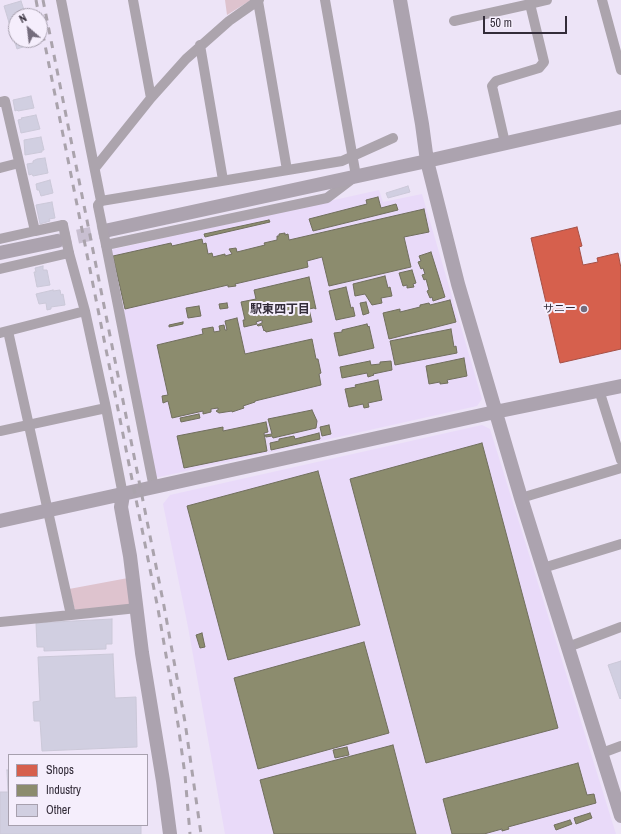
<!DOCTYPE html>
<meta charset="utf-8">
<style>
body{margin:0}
#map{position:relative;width:621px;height:834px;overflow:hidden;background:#ede4f7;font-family:"Archivo Narrow",sans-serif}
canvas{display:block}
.legend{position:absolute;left:8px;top:754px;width:140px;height:72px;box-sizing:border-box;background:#f5eefc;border:1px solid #a7a0ae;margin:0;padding:5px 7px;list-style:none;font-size:12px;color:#332c39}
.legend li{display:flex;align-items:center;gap:8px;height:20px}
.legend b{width:20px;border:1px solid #a7a0ae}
.north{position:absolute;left:8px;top:8px;width:40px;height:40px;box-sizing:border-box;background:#f5eefc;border:1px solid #a7a0ae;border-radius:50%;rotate:332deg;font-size:11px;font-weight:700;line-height:16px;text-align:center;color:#332c39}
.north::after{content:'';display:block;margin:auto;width:14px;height:18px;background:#746c7c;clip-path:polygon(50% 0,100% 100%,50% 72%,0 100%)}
.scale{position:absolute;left:483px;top:16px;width:84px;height:18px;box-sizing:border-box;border:2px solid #332c39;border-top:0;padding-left:5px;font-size:12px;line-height:14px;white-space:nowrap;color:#332c39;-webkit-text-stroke:3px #f5eefc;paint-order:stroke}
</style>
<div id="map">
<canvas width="621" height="834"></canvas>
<ul class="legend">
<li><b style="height:11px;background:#d6604d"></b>Shops</li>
<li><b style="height:11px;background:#8c8c6e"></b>Industry</li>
<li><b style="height:11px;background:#d1cfe1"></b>Other</li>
</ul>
<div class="north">N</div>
<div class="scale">50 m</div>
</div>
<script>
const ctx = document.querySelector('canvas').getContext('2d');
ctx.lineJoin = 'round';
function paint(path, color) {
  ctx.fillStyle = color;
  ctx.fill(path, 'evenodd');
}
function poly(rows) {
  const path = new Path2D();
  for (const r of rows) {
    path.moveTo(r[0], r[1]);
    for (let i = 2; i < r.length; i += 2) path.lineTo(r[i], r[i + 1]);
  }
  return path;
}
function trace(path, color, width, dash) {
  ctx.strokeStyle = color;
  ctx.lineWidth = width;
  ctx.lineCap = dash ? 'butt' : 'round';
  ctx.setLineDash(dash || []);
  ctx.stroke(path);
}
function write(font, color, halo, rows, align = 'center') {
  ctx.font = font + ' "Archivo Narrow","Noto Sans JP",sans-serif';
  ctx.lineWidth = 4;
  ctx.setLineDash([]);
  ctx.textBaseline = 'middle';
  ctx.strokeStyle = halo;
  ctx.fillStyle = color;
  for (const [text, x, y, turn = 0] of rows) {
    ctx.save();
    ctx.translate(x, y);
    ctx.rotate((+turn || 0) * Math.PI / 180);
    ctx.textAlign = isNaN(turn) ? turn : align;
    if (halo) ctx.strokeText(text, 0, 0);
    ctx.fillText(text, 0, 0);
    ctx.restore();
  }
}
paint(poly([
 [379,190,383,202,422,194,482,399,477,406,155,478,110,250],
 [482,425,490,429,616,834,225,834,188,627,163,504,170,495]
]), '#e9daf9');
paint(poly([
 [225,0,251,0,227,15],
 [128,578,132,601,128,605,75,610,69,589]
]), '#dec3ce');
const shops = poly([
 [577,227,582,246,579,247,583,265,598,262,597,258,618,253,621,268,621,349,560,363,531,238,577,227]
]);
paint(shops, '#d6604d');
trace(shops, '#a55047', 1);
const industry = poly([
 [378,197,381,208,396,204,398,210,313,231,309,219,367,204,366,200,378,197],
 [424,209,429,232,404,237,411,267,329,286,322,257,307,261,308,267,235,284,236,286,228,287,228,285,125,309,113,256,171,243,172,246,202,239,203,244,206,243,208,254,212,253,213,257,225,254,225,256,232,254,229,249,236,248,237,252,265,245,264,243,277,240,277,236,279,236,279,234,285,233,285,235,288,234,289,240,424,209],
 [269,220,270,222,205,237,204,234,269,220],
 [431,252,445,297,433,301,432,297,430,298,427,291,429,290,426,279,424,280,422,275,425,274,423,268,421,269,418,262,421,261,419,256,431,252],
 [412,270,416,283,413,284,414,287,407,288,407,285,403,286,399,273,412,270],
 [385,276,388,288,390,287,392,296,381,298,382,303,372,305,365,294,355,296,353,284,385,276],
 [309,277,316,309,314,308,309,309,312,322,266,332,265,330,264,331,262,325,258,326,257,325,262,323,262,320,256,322,257,324,244,327,243,320,245,320,241,302,256,299,254,290,309,277],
 [346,287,351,308,353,307,355,316,336,320,329,291,346,287],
 [450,300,456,322,389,339,383,313,400,309,400,312,420,307,420,305,429,303,430,305,450,300],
 [366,302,369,313,363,315,360,303,366,302],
 [227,303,228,308,220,309,219,304,227,303],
 [199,306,201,316,188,318,186,308,199,306],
 [237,318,245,354,312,339,316,359,318,359,321,373,319,374,321,385,255,401,255,402,243,406,244,408,232,412,232,411,219,413,216,411,218,410,218,408,211,409,211,412,203,414,203,411,172,418,168,401,163,403,162,396,168,395,157,345,203,334,202,329,213,327,214,332,220,331,219,326,224,325,225,330,227,330,225,321,237,318],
 [183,322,183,324,169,327,169,325,183,322],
 [367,324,368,327,369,326,374,348,339,356,334,333,342,332,342,330,367,324],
 [451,329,454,347,456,346,457,353,395,365,390,341,451,329],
 [464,358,467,376,447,380,448,383,440,384,440,382,429,384,426,366,464,358],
 [370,361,371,365,380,364,380,362,391,361,392,370,373,374,374,375,368,377,367,373,342,378,340,367,370,361],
 [378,380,382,400,368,403,369,407,364,408,363,404,349,407,345,389,356,387,355,385,378,380],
 [312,410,317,421,316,428,273,438,272,436,266,437,265,435,272,434,268,419,312,410],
 [199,414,200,418,181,422,180,418,199,414],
 [266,422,268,432,264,433,267,451,184,468,177,436,223,427,223,431,266,422],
 [329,425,331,434,322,436,320,427,329,425],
 [319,433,320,439,271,450,270,443,279,441,279,439,294,436,295,439,319,433],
 [482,443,558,728,426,763,350,479,482,443],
 [318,471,360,625,228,660,187,506,318,471],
 [202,633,205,647,200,648,196,635,202,633],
 [364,642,389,733,258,769,234,678,364,642],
 [393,745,416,834,274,834,260,780,393,745],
 [347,747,349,755,335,758,333,750,347,747],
 [578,763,587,795,594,794,596,803,508,827,509,829,502,831,502,829,484,834,452,834,443,799,578,763],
 [590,813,592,818,576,824,574,818,590,813],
 [570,820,572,824,556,830,554,825,570,820]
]);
paint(industry, '#8c8c6e');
trace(industry, '#716f5e', 1);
const building = poly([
 [21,1,26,16,16,16,16,40,33,40,34,43,17,49,4,6,21,1],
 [31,96,34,108,18,111,17,110,15,111,13,100,31,96],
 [36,115,40,129,21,133,18,120,22,119,21,118,36,115],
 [41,137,44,150,42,150,42,152,25,155,24,140,41,137],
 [45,158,48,173,33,176,32,174,29,175,27,164,33,163,33,161,37,159,45,158],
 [50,180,53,193,41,196,39,190,37,190,36,184,50,180],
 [408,186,410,192,388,198,386,193,408,186],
 [52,202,55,218,49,219,50,221,40,224,36,205,52,202],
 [43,266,43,270,47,270,50,285,37,287,34,272,36,272,35,268,43,266],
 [53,290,53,291,60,290,61,295,63,294,65,305,51,307,51,309,47,310,46,303,39,304,36,294,53,290],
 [112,619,112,644,106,644,106,649,44,651,44,647,37,647,36,623,112,619],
 [113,654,115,698,136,697,137,747,42,751,40,721,34,721,33,702,40,701,38,657,113,654],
 [621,661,621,698,620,699,608,665,621,661],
 [7,770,9,770,9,825,141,825,141,834,0,834,0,792,8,792,7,770]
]);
paint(building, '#d1cfe1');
trace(building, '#cbc8d8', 1);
trace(poly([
 [57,241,109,230]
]), '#c8bfd1', 14, [14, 7]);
trace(poly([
 [61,0,101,201,98,205],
 [133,0,151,98],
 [602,0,621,70],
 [258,1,287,170],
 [530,4,547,0],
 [454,21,530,4,544,62,539,68,496,81,492,86,505,143],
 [200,45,223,180],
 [0,102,5,101,35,231,63,225],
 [0,168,19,163],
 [95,168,151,98,186,59,229,21,259,0],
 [101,201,342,161,393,138],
 [0,239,35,231],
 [0,269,69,253,85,311,0,333],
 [85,311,106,408,123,495],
 [599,390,621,460],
 [0,431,106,408],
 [154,488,106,245,327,198,356,176,325,0],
 [521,498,621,468],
 [543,568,621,544],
 [71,615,137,608],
 [0,622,71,615,8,331],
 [568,647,621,627],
 [602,753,621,746]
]), '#aca4ad', 10);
trace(poly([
 [400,0,422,124,427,161,458,284,521,498,621,816],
 [109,230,427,161,621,117],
 [0,253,57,241],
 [123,495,121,507,130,556,142,653,163,781,170,834],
 [0,521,495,412,621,386]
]), '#aca3af', 14);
trace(poly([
 [36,0,39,16],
 [43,0,164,606,185,722,201,834],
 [40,20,158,609,178,724,185,775,190,834]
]), '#aaa3ac', 3, [7, 7]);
trace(poly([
 [98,206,106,245],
 [63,225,69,253]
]), '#aca4ad', 10);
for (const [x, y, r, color] of [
 [584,309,4,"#746c7c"]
]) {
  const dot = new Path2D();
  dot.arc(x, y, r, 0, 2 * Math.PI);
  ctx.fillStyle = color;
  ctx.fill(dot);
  trace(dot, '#f5eefc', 1.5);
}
write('11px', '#332c39', '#f5eefc', [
 ["サニー",576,309]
], 'right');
write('bold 12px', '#332c39', '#f5eefc', [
 ["駅東四丁目",280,310]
]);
</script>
